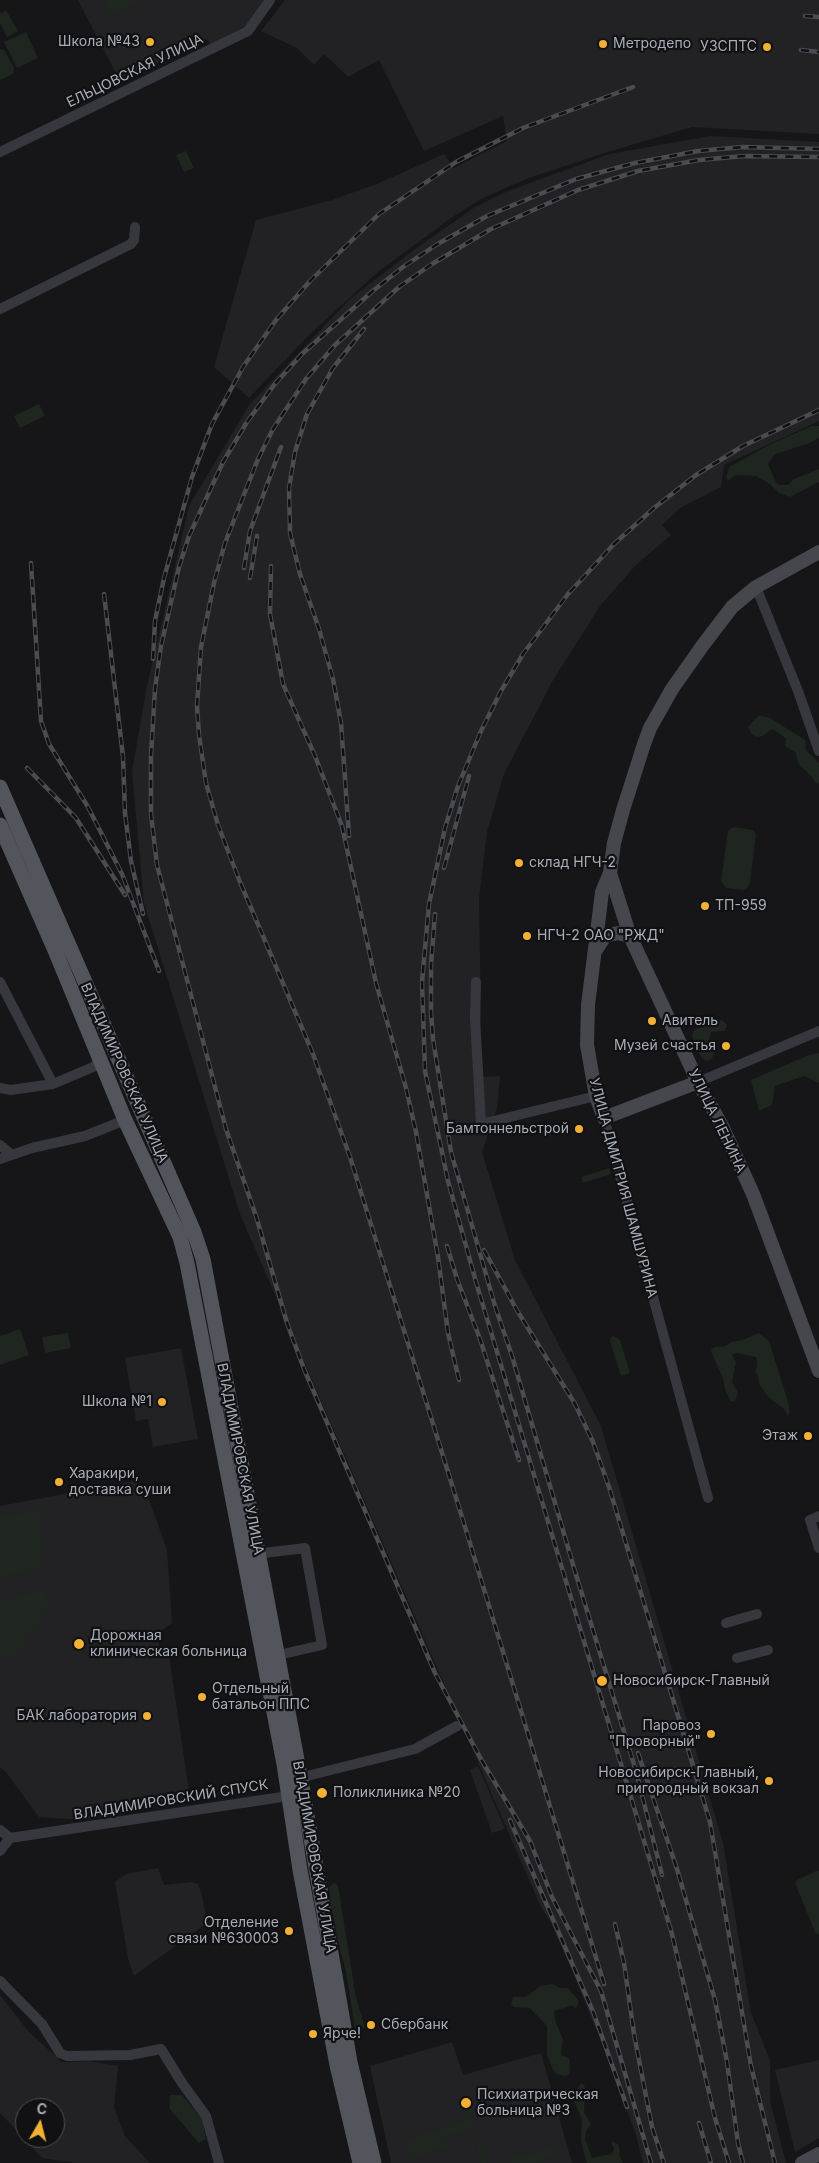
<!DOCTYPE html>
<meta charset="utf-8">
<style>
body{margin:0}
#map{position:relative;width:819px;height:2163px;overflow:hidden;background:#161618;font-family:Inter,sans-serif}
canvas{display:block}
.north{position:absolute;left:15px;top:2098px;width:50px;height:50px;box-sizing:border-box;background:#111113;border:1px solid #4d4f55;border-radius:50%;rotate:8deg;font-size:14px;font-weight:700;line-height:20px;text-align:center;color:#a8adb8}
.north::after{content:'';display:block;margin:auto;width:18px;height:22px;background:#f2b134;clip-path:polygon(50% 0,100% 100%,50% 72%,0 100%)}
</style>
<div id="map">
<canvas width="819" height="2163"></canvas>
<div class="north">С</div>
</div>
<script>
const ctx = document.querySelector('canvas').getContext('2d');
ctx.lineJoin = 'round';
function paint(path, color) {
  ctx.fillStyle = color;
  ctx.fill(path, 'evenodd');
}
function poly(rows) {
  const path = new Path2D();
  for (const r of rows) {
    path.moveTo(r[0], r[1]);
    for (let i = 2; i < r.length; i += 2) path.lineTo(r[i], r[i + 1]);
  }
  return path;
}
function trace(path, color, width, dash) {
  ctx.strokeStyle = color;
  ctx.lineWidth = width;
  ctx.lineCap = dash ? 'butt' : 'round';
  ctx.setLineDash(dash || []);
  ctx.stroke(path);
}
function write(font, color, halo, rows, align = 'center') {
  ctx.font = font + ' Inter,sans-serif';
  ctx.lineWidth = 4.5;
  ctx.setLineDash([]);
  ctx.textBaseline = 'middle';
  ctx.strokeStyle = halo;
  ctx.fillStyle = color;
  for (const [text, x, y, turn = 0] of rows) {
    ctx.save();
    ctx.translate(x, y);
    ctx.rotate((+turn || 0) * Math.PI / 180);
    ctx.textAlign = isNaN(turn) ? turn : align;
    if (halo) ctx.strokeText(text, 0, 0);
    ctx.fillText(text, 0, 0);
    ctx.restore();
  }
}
paint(poly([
 [78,0,264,0,249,24,211,45,207,39,120,81],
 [285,0,819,0,819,134,692,127,611,151,526,179,481,199,451,218,379,271,310,334,249,398,214,367,256,220,332,200,379,183,444,154,454,168,507,141,503,116,424,151,379,60,348,77,324,54,314,65,297,48,261,31],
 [711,136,819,142,819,421,724,465,721,487,680,508,662,525,671,535,636,565,600,606,552,682,504,774,487,832,479,898,481,1018,479,1056,481,1077,500,1076,497,1108,482,1152,515,1260,601,1426,723,1843,751,2013,770,2060,770,2101,786,2163,643,2163,635,2132,603,2046,571,1968,551,1923,540,1905,240,1214,144,903,132,771,147,686,189,506,249,405,350,299,415,249,475,207,508,191,609,154],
 [181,1348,198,1439,153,1447,148,1419,136,1421,125,1358],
 [134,1481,146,1491,167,1550,172,1623,157,1634,160,1653,169,1655,190,1799,80,1820,39,1817,5,1771,0,1767,0,1506],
 [478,1766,505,1829,492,1833,470,1770],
 [158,1868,164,1885,192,1882,198,1884,202,1895,206,1917,204,1925,134,1976,128,1958,115,1882,126,1874],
 [0,1995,29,2032,62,2062,88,2061,118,2066,114,2107,125,2136,150,2163,77,2163,42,2158,0,2113],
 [25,2108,55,2108,55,2138,25,2138],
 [452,2042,463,2075,541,2053,572,2163,391,2163,370,2066],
 [819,2060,819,2138,795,2152,775,2070]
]), '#222225');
paint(poly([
 [103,0,141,0,111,16],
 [6,10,18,31,7,37,0,23,0,14],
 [26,32,38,58,17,68,4,42],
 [0,49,4,50,14,67,13,74,0,80],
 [186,151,194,168,184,172,176,155],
 [39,404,45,416,20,428,14,416],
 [812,426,819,426,819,438,807,444,775,454,768,464,776,483,779,485,788,485,794,479,819,469,819,482,790,497,779,493,770,484,756,476,736,475,729,480,726,479,729,467,773,443],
 [759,715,770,718,805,740,806,750,819,763,819,782,817,785,812,777,798,763,796,753,785,746,786,738,772,729,763,736,756,737,751,733,748,727],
 [733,827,753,830,756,834,750,883,747,888,743,890,726,888,721,881,728,831],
 [722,1020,727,1025,725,1031,711,1032,709,1040,714,1052,712,1059,707,1061,702,1058,695,1045,692,1036,694,1030],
 [819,1053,819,1083,804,1076,775,1086,772,1105,759,1111,751,1080,809,1055],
 [609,1168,611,1174,583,1183,581,1177],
 [20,1329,29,1355,0,1365,0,1336],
 [68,1333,71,1348,45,1353,42,1337],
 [759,1333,769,1341,788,1402,790,1412,788,1416,784,1409,768,1397,759,1384,758,1376,756,1373,757,1361,756,1357,736,1353,732,1355,736,1362,732,1382,738,1393,735,1401,731,1402,725,1389,723,1378,713,1356,711,1350,714,1347,726,1346,731,1342,742,1340],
 [614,1336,620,1340,630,1373,621,1376,610,1341,611,1337],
 [40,1512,43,1565,0,1579,0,1515],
 [44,1589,49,1606,20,1649,6,1659,0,1653,0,1601],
 [816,1871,819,1871,819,1935,815,1932,795,1883,797,1880],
 [335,1882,338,1886,356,1998,365,2027,358,2031,355,2028,346,1972,337,1937,331,1904,329,1887],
 [552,1984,560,1988,568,1988,579,2001,576,2009,574,2006,570,2006,554,2011,556,2023,563,2039,561,2055,569,2058,570,2071,569,2075,565,2076,557,2074,553,2070,547,2055,547,2026,530,2008,514,2007,511,2004,513,1997,526,1997,540,1986],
 [581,2083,584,2085,585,2089,584,2113,591,2124,586,2131,585,2139,592,2158,612,2154,614,2149,611,2141,619,2145,620,2157,623,2163,588,2163,586,2161,581,2140,582,2119,572,2097],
 [170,2095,182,2095,202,2119,206,2139,199,2143,169,2108],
 [470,2104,474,2116,471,2128,460,2134,444,2135,444,2139,447,2142,448,2146,444,2148,431,2149,425,2155,413,2158,410,2155,406,2144,407,2140,464,2122,467,2119,468,2107],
 [474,2138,483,2144,487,2163,481,2163,477,2145,472,2139],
 [551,2148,555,2148,557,2152,545,2156,541,2159,541,2163,509,2163,509,2160,513,2158]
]), '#1e261f');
trace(poly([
 [0,152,248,31,270,0],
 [0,309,131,244,134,240,135,227],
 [756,587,798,691,819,751],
 [0,982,53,1084,93,1067,101,1060],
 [476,982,475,1018,481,1124,596,1096],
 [698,1082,819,1031],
 [0,1088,11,1090,53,1084],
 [604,1118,708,1498],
 [0,1145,11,1154],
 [0,1159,32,1148,85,1136,125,1120],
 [819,1516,810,1520,819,1548],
 [264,1553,305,1548,322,1645,283,1654],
 [726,1623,757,1614],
 [737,1658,768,1650],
 [0,1830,10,1838],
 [0,1851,10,1838,282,1797,307,1776,415,1749,457,1726],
 [0,1981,42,2024,60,2053,67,2056,130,2055,161,2049,182,2083,206,2116,219,2163]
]), '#37383d', 10);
trace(poly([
 [610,873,630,936,698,1082,722,1126,753,1194,819,1371],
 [596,950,605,936,618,933,630,936],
 [698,1082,604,1118,596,1096,587,1045,588,1005,602,892,610,873,614,843,623,810,644,744,650,728,672,689,703,645,732,607,756,587,819,552],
 [802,2163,819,2154]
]), '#45474d', 14);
trace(poly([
 [0,787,194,1232,203,1259,301,1781,350,2062,374,2163],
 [0,825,54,948,125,1120,180,1237,187,1263,284,1764,300,1870,337,2065,360,2163]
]), '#53555c', 15);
const rail = poly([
 [805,16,819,17],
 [801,50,819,52],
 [31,563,41,721,49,744,88,807,122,874,159,971],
 [271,566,270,614,283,684,315,756,342,826,376,983,406,1088,416,1132,438,1257,448,1333,459,1380],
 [244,568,250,531,281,447],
 [250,578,257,536],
 [104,594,123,757,125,813,131,861,143,914],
 [153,659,155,621,164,578,192,477,212,424,243,367,276,320,310,281,379,214,456,162,523,128,633,87],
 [27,768,76,818,125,895],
 [349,836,341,723,333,679,319,629,300,574,290,533,289,488,295,452,307,414,333,368,364,329],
 [444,868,469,776],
 [435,914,431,965,431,1013,433,1039,451,1152,495,1306,512,1356,574,1568,636,1771,662,1875],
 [447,1246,457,1279,480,1339,519,1460],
 [484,1250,518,1312,575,1404,593,1442,609,1487,710,1822,751,2066,775,2163],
 [638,1753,677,1869,715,2000,727,2062,738,2143,743,2163],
 [510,1820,594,2014,627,2107],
 [615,1924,624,1963,634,2034,652,2127,664,2163],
 [604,1984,462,1517,350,1157,313,1054,240,882,218,825,206,783,199,735,197,706,201,647,214,583,225,543,258,459,273,429,306,379,335,345,399,287,432,264,491,229,578,190,638,171,699,160,744,156,819,157],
 [699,2123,711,2163],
 [651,2163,601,1991,552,1897,530,1841,482,1761,435,1673,304,1369,287,1323,256,1216,226,1129,157,865,151,814,151,755,155,689,161,646,179,567,189,536,223,462,247,422,274,385,302,354,374,290,403,267,436,245,487,216,576,179,635,163,698,151,743,147,819,149],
 [729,2163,715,2118,672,1934,476,1282,448,1181,425,1071,422,982,429,904,445,828,458,786,481,731,501,691,523,654,568,594,614,544,654,508,696,475,743,446,819,410]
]);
trace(rail, '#4a4c52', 4.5);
trace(rail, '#111113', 2.5, [8]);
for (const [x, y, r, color] of [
 [150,42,5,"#f2b134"],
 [603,44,5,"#f2b134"],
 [767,47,5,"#f2b134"],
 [519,863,5,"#f2b134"],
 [705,906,5,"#f2b134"],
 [527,936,5,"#f2b134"],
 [652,1021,5,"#f2b134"],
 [726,1046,5,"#f2b134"],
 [579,1129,5,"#f2b134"],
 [162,1402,5,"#f2b134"],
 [808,1436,5,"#f2b134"],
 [59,1482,5,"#f2b134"],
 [79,1644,6,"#f2b134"],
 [602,1681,6,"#f2b134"],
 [202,1697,5,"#f2b134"],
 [147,1716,5,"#f2b134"],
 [711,1734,5,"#f2b134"],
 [769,1781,5,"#f2b134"],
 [322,1793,6,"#f2b134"],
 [289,1931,5,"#f2b134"],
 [371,2025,5,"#f2b134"],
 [313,2034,5,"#f2b134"],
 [466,2103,6,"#f2b134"]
]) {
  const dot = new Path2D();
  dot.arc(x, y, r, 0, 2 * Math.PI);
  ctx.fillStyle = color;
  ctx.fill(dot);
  trace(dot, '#111113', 2);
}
write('14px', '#a8adb8', '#111113', [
 ["Школа №43",140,42,"right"],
 ["Метродепо",613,44],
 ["УЗСПТС",757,47,"right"],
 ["склад НГЧ-2",529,863],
 ["ТП-959",715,906],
 ["НГЧ-2 ОАО \"РЖД\"",537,936],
 ["Авитель",662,1021],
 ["Музей счастья",716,1046,"right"],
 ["Бамтоннельстрой",569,1129,"right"],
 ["Школа №1",152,1402,"right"],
 ["Этаж",798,1436,"right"],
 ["Харакири,",69,1474],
 ["доставка суши",69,1490],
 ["Дорожная",90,1636],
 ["клиническая больница",90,1652],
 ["Новосибирск-Главный",613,1681],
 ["Отдельный",212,1689],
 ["батальон ППС",212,1705],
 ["БАК лаборатория",137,1716,"right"],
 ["Паровоз",701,1726,"right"],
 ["\"Проворный\"",701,1742,"right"],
 ["Новосибирск-Главный,",759,1773,"right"],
 ["пригородный вокзал",759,1789,"right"],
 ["Поликлиника №20",333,1793],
 ["Отделение",279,1923,"right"],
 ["связи №630003",279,1939,"right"],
 ["Сбербанк",381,2025],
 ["Ярче!",323,2034],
 ["Психиатрическая",477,2095],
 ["больница №3",477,2111]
], 'left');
write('14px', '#a8adb8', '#111113', [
 ["ЕЛЬЦОВСКАЯ УЛИЦА",135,71,-26],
 ["ВЛАДИМИРОВСКАЯ УЛИЦА",124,1073,66],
 ["УЛИЦА ЛЕНИНА",717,1121,64],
 ["УЛИЦА ДМИТРИЯ ШАМШУРИНА",623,1188,75],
 ["ВЛАДИМИРОВСКАЯ УЛИЦА",240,1459,79],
 ["ВЛАДИМИРОВСКИЙ СПУСК",171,1800,-9],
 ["ВЛАДИМИРОВСКАЯ УЛИЦА",314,1857,80]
]);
</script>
